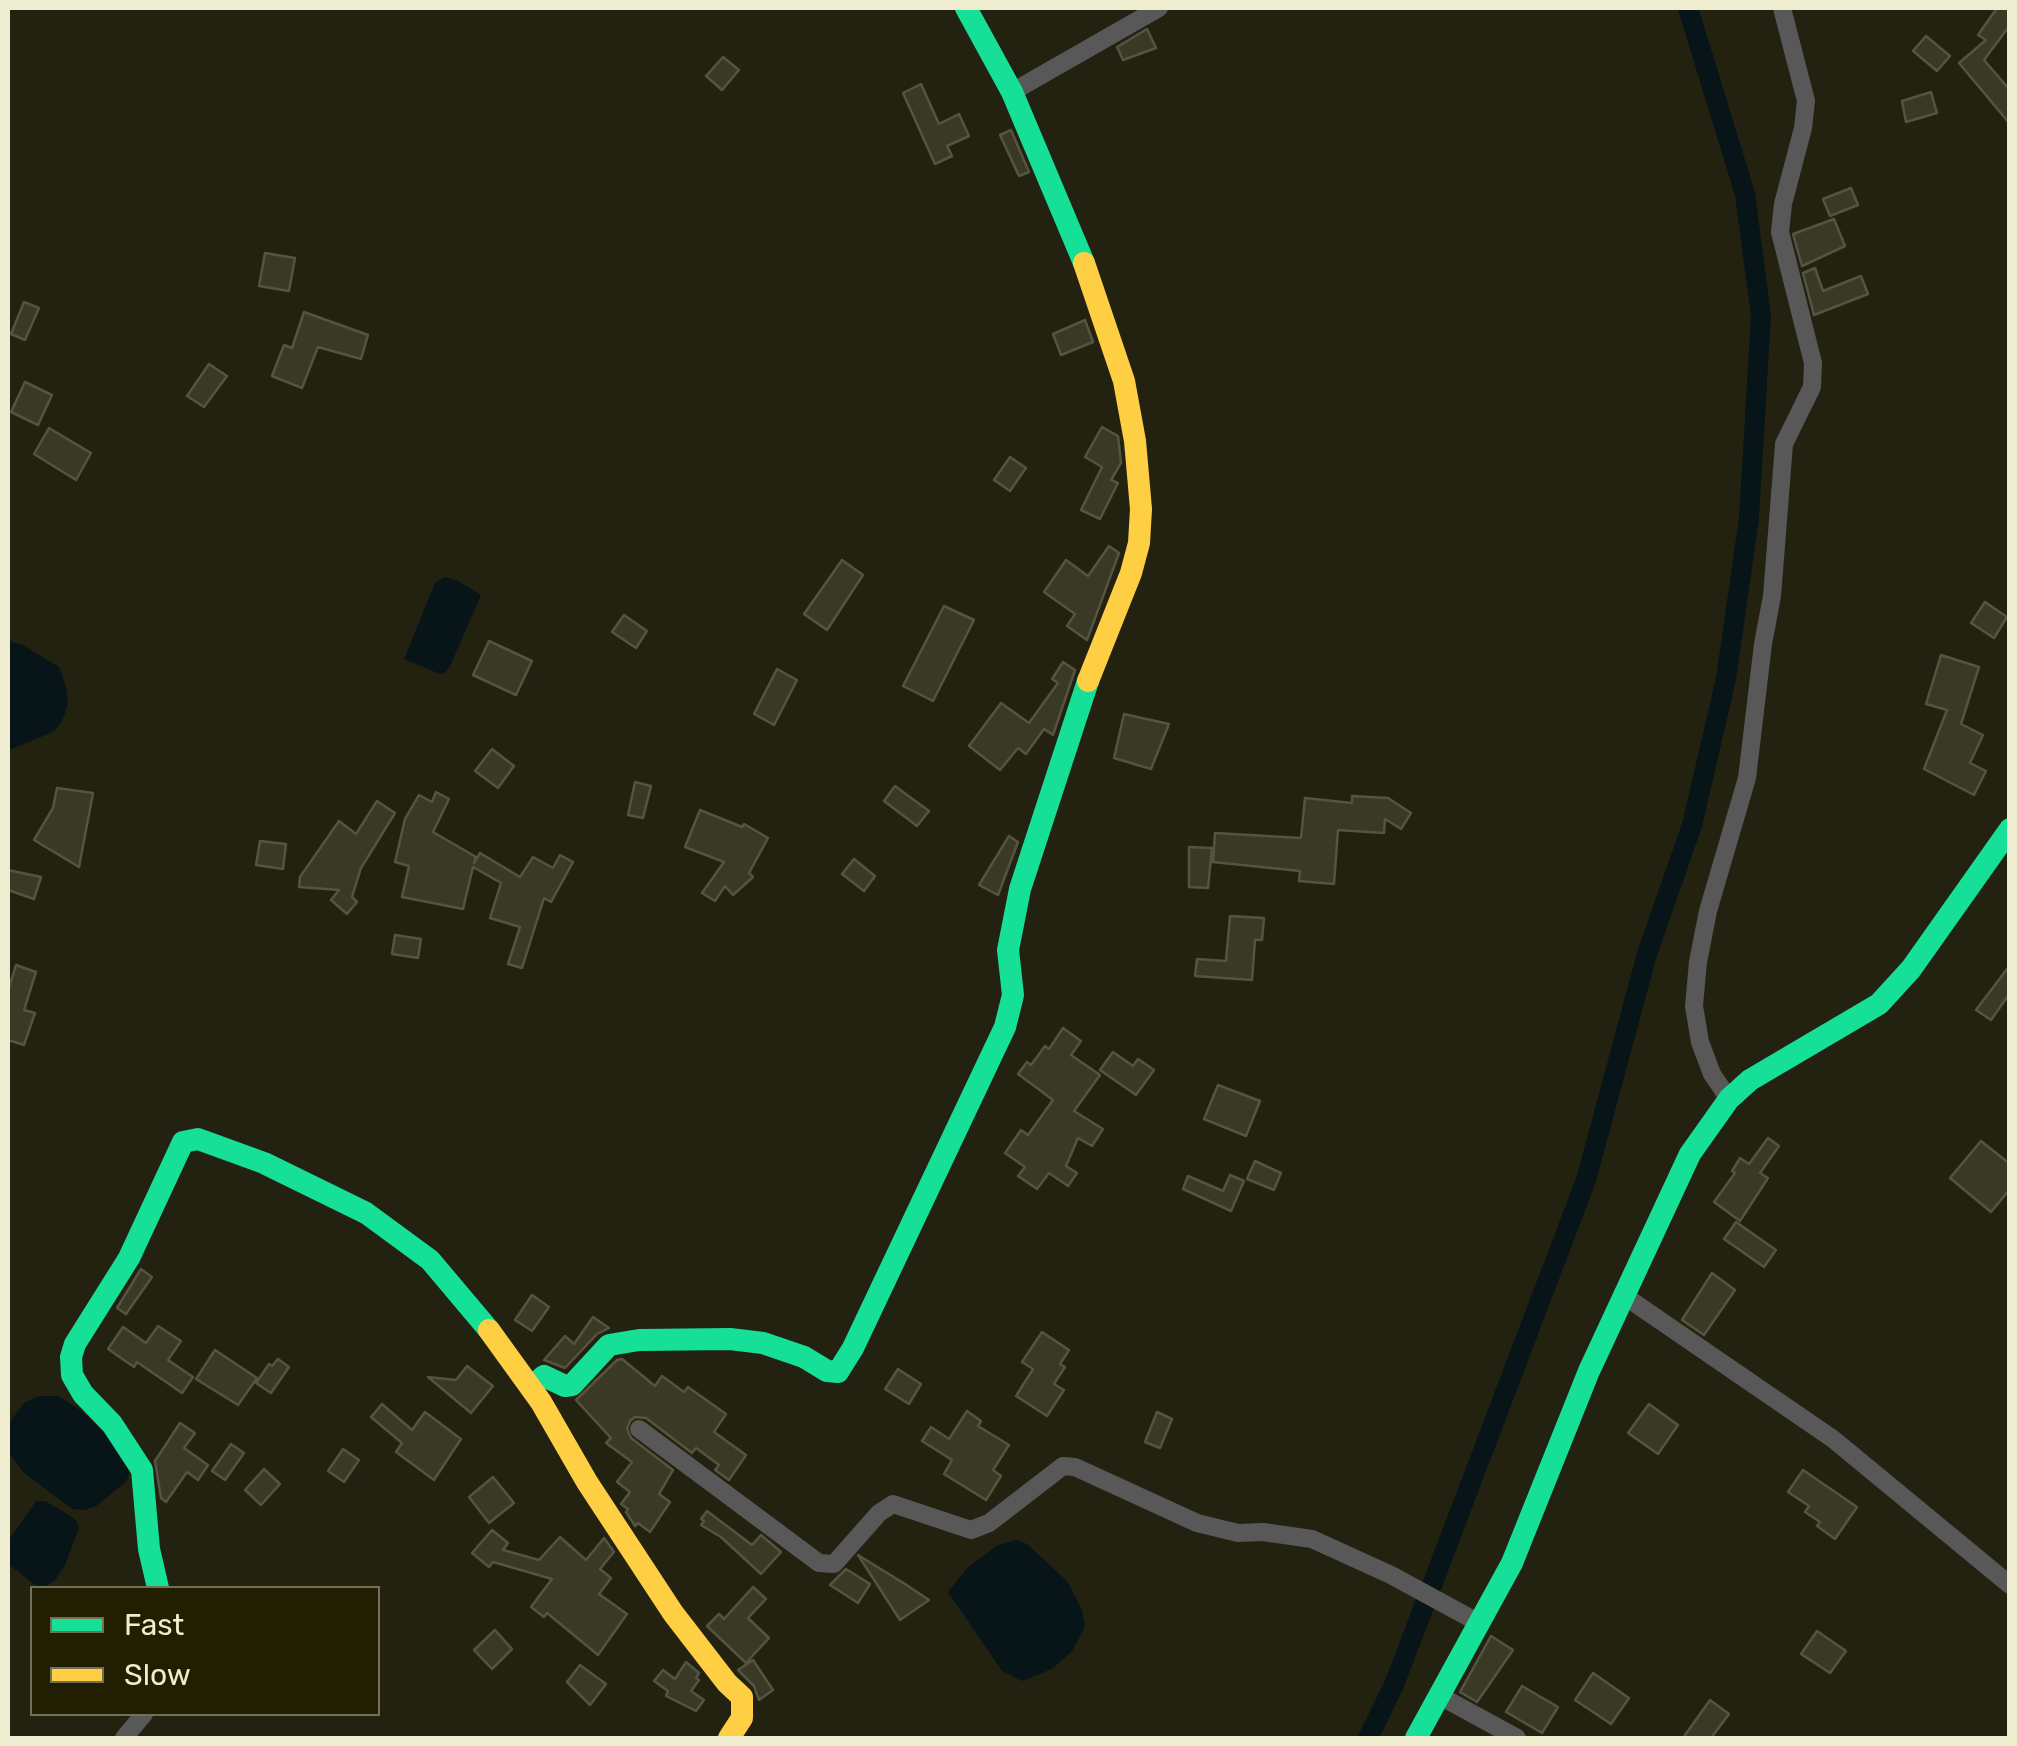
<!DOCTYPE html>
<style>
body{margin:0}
#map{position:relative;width:2017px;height:1746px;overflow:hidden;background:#232211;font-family:Rubik,sans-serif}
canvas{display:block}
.frame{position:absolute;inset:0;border:10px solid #efedcf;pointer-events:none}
.legend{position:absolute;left:30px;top:1586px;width:350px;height:130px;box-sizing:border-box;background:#211e01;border:2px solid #737153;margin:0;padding:12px 18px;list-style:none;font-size:30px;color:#efedcf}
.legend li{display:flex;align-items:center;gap:20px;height:50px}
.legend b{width:50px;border:2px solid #737153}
</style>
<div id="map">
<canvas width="2017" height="1746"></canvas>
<div class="frame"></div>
<ul class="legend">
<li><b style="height:12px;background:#16e098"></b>Fast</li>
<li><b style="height:12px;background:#ffcf43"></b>Slow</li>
</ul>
</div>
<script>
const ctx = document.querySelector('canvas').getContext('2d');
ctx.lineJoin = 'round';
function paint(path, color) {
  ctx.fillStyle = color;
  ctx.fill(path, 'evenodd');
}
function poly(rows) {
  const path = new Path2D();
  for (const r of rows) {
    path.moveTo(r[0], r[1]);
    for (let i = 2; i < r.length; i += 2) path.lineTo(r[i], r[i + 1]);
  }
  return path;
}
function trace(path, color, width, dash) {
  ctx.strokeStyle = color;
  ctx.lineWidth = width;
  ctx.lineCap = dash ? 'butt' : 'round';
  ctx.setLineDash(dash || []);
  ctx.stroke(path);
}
paint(poly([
 [445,577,458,581,481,595,451,664,445,673,440,674,404,659,435,583],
 [8,641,23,645,59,667,66,686,68,703,63,719,55,731,12,749,8,748],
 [40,1396,58,1396,79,1409,118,1447,132,1466,126,1482,96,1506,84,1510,72,1509,23,1472,8,1452,8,1429,12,1419,24,1403],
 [36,1501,45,1501,64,1512,77,1521,79,1528,65,1565,55,1580,44,1587,38,1587,8,1564,8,1541],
 [1016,1540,1027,1544,1067,1581,1082,1610,1085,1627,1072,1651,1052,1669,1022,1681,1002,1671,948,1592,967,1568,998,1545]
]), '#071418');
trace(poly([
 [1368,1738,1394,1685,1586,1180,1647,954,1692,825,1726,679,1749,518,1761,316,1745,194,1688,8]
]), '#071418', 20);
const building = poly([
 [1997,8,2010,8,2010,25,1984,60,2010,90,2010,124,1959,63,1986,40,1978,35,1997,8],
 [1147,29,1156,48,1123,60,1117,47,1147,29],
 [1926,36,1950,56,1937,71,1913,51,1926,36],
 [723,57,739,70,722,90,706,76,723,57],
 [921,84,939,124,959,114,969,136,947,146,952,156,935,164,903,93,921,84],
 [1931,92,1937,113,1906,122,1902,101,1931,92],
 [1011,130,1029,172,1019,176,1000,135,1011,130],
 [1851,188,1858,205,1830,216,1823,199,1851,188],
 [1834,219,1845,246,1802,266,1793,234,1834,219],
 [265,253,295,258,289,291,259,286,265,253],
 [1815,268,1823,291,1861,276,1868,294,1814,315,1803,273,1815,268],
 [24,302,39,308,25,340,11,334,24,302],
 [304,312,368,335,361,359,318,347,302,388,272,376,284,345,292,348,304,312],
 [1085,320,1093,342,1061,355,1053,334,1085,320],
 [209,364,227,376,204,407,187,396,209,364],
 [25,382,52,395,38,425,11,412,25,382],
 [1102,427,1118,436,1121,463,1111,480,1118,483,1100,519,1081,510,1102,467,1085,457,1102,427],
 [49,428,91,453,76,480,34,454,49,428],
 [1010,457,1026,468,1010,491,994,480,1010,457],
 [1109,546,1119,553,1087,640,1067,626,1075,614,1044,592,1066,560,1088,576,1109,546],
 [842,560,863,575,827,630,804,614,842,560],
 [1985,602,2007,617,1994,638,1971,623,1985,602],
 [944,606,974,620,933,701,903,686,944,606],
 [624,615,647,631,636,648,612,632,624,615],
 [489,641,532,661,516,695,473,675,489,641],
 [1941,655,1979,667,1961,724,1983,735,1970,763,1986,771,1974,795,1924,769,1947,710,1926,704,1941,655],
 [1063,662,1075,670,1053,735,1044,729,1026,754,1018,748,1000,770,969,746,1001,703,1029,723,1058,683,1052,679,1063,662],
 [777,669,797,680,774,725,754,714,777,669],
 [1124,714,1169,724,1151,769,1114,758,1124,714],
 [492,749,514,766,498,788,475,771,492,749],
 [635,782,651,786,643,818,628,815,635,782],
 [895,786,929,811,917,826,884,801,895,786],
 [57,788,93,793,79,867,34,840,53,808,57,788],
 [436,792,449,799,433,832,476,857,474,863,480,853,520,877,533,857,553,868,560,855,573,862,551,902,544,898,522,968,508,964,520,927,490,918,501,883,473,867,463,909,402,897,409,866,395,862,405,819,419,795,432,802,436,792],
 [1352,796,1388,798,1411,813,1401,829,1385,819,1384,833,1338,830,1334,884,1299,881,1300,871,1213,862,1215,833,1301,838,1305,798,1352,803,1352,796],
 [377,801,395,813,361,868,352,897,357,902,347,914,331,900,339,890,299,887,300,877,339,821,356,834,377,801],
 [700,810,742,827,744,824,768,838,749,873,753,877,733,895,725,886,715,901,702,893,724,862,685,847,700,810],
 [1009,836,1018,842,998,895,979,885,1009,836],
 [260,841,286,844,283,869,256,865,260,841],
 [1189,847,1212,848,1208,888,1189,887,1189,847],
 [854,859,875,876,864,891,842,874,854,859],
 [8,870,41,877,34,899,8,890,8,870],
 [1230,916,1264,918,1262,940,1255,940,1252,980,1195,976,1197,959,1226,961,1230,916],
 [395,935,421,939,418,958,392,954,395,935],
 [16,965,36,972,24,1010,35,1013,24,1045,8,1040,8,991,16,965],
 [2010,965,2010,993,1991,1020,1976,1010,2010,965],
 [1063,1028,1081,1041,1071,1055,1100,1075,1074,1111,1103,1129,1092,1146,1078,1138,1066,1166,1077,1173,1068,1186,1049,1173,1037,1189,1018,1176,1025,1167,1005,1153,1021,1130,1028,1135,1053,1100,1018,1074,1027,1062,1031,1065,1045,1046,1049,1049,1063,1028],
 [1113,1052,1133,1066,1138,1059,1154,1070,1136,1095,1100,1070,1113,1052],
 [1218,1085,1260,1101,1246,1136,1204,1119,1218,1085],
 [1768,1138,1779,1146,1760,1173,1768,1178,1740,1221,1714,1202,1735,1173,1732,1171,1740,1158,1749,1164,1768,1138],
 [1981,1141,2010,1164,2010,1189,1991,1212,1950,1178,1981,1141],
 [1255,1161,1281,1173,1274,1190,1247,1179,1255,1161],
 [1230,1175,1244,1181,1231,1211,1183,1189,1188,1176,1223,1191,1230,1175],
 [1736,1222,1776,1250,1764,1267,1724,1239,1736,1222],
 [141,1269,152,1277,126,1314,117,1308,141,1269],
 [1712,1273,1735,1290,1704,1335,1682,1320,1712,1273],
 [532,1295,549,1307,532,1331,515,1320,532,1295],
 [593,1317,609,1328,597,1334,565,1368,544,1360,565,1336,574,1344,593,1317],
 [158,1326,181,1341,168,1360,193,1377,182,1393,137,1362,134,1367,108,1349,123,1327,146,1343,158,1326],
 [1042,1332,1069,1350,1060,1364,1065,1367,1054,1384,1064,1390,1047,1416,1016,1396,1033,1369,1022,1362,1042,1332],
 [215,1350,257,1378,238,1405,196,1379,215,1350],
 [278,1359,289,1367,271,1393,256,1383,269,1364,272,1366,278,1359],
 [622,1359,655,1386,662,1376,684,1392,688,1387,726,1414,714,1432,746,1455,729,1480,715,1470,719,1465,696,1448,692,1453,646,1418,635,1417,630,1421,627,1429,631,1438,673,1470,659,1494,670,1502,650,1532,638,1523,635,1526,626,1512,628,1509,621,1504,630,1492,617,1482,632,1462,606,1443,611,1438,576,1400,617,1360,622,1359],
 [467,1366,493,1386,471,1413,428,1377,456,1380,467,1366],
 [898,1369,921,1384,909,1404,885,1389,898,1369],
 [382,1404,412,1430,425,1412,461,1439,434,1480,396,1452,402,1443,371,1417,382,1404],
 [1649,1404,1678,1425,1658,1454,1628,1433,1649,1404],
 [967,1411,981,1421,978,1426,1009,1445,993,1470,1001,1476,986,1500,944,1474,952,1460,922,1441,931,1427,949,1439,967,1411],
 [1157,1412,1172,1419,1160,1448,1145,1442,1157,1412],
 [180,1423,195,1433,184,1448,208,1465,198,1480,187,1472,166,1502,161,1498,155,1461,180,1423],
 [231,1444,244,1453,225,1480,212,1471,231,1444],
 [343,1449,359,1460,344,1482,328,1471,343,1449],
 [264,1469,280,1484,261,1505,245,1490,264,1469],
 [1803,1470,1857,1507,1835,1539,1817,1526,1820,1522,1805,1512,1809,1506,1788,1492,1803,1470],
 [493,1477,514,1503,489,1523,469,1497,493,1477],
 [707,1511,752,1545,761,1535,781,1552,761,1574,721,1537,701,1525,704,1521,701,1519,707,1511],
 [492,1530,508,1543,503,1550,539,1560,560,1537,586,1560,604,1538,614,1552,600,1569,611,1578,599,1594,627,1614,598,1655,547,1613,544,1617,531,1607,552,1579,493,1562,489,1567,472,1553,492,1530],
 [858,1555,905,1584,929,1600,900,1620,858,1555],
 [846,1569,870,1584,858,1603,830,1585,846,1569],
 [753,1587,766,1599,748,1618,769,1638,746,1663,707,1626,719,1614,724,1619,753,1587],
 [495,1630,512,1649,492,1669,474,1650,495,1630],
 [1817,1631,1846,1651,1830,1673,1801,1654,1817,1631],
 [1491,1636,1513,1650,1477,1702,1460,1692,1491,1636],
 [753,1660,773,1690,759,1700,754,1686,738,1670,753,1660],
 [686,1662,699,1673,696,1678,699,1680,691,1691,704,1700,696,1711,666,1696,668,1691,654,1681,663,1670,675,1679,686,1662],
 [580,1665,606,1684,590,1705,567,1682,580,1665],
 [1593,1673,1629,1698,1611,1724,1575,1700,1593,1673],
 [1522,1686,1558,1707,1542,1733,1506,1712,1522,1686],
 [1710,1700,1729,1714,1711,1738,1683,1738,1710,1700]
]);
paint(building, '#3a3925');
trace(building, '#555441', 2.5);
trace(poly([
 [1012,92,1159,8],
 [1729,1099,1712,1074,1700,1042,1694,1006,1698,962,1708,911,1747,778,1763,644,1772,596,1784,444,1812,387,1813,363,1780,232,1783,204,1803,128,1806,101,1782,8],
 [1623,1295,1833,1439,2010,1585],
 [639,1429,819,1563,834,1564,879,1513,893,1504,971,1530,989,1523,1063,1466,1075,1467,1197,1523,1238,1533,1263,1532,1312,1539,1391,1575,1481,1624],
 [1440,1696,1517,1738],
 [124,1738,144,1714]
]), '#585859', 18);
trace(poly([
 [966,8,1012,92,1084,263],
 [531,1387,544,1376,565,1386,572,1385,609,1345,639,1340,730,1339,763,1343,804,1357,827,1371,838,1372,853,1348,1005,1027,1013,995,1008,950,1020,889,1088,681],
 [158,1588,149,1549,142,1470,112,1424,83,1394,72,1375,71,1357,75,1344,129,1258,183,1142,198,1139,264,1163,366,1213,430,1260,489,1330],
 [1416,1738,1512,1563,1589,1371,1690,1154,1729,1099,1750,1080,1879,1004,1911,969,2010,829]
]), '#16e098', 22);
trace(poly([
 [1084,263,1124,381,1135,441,1141,509,1139,543,1131,573,1088,681],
 [489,1330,541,1402,587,1482,673,1613,727,1683,742,1697,742,1718,729,1738]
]), '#ffcf43', 22);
</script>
